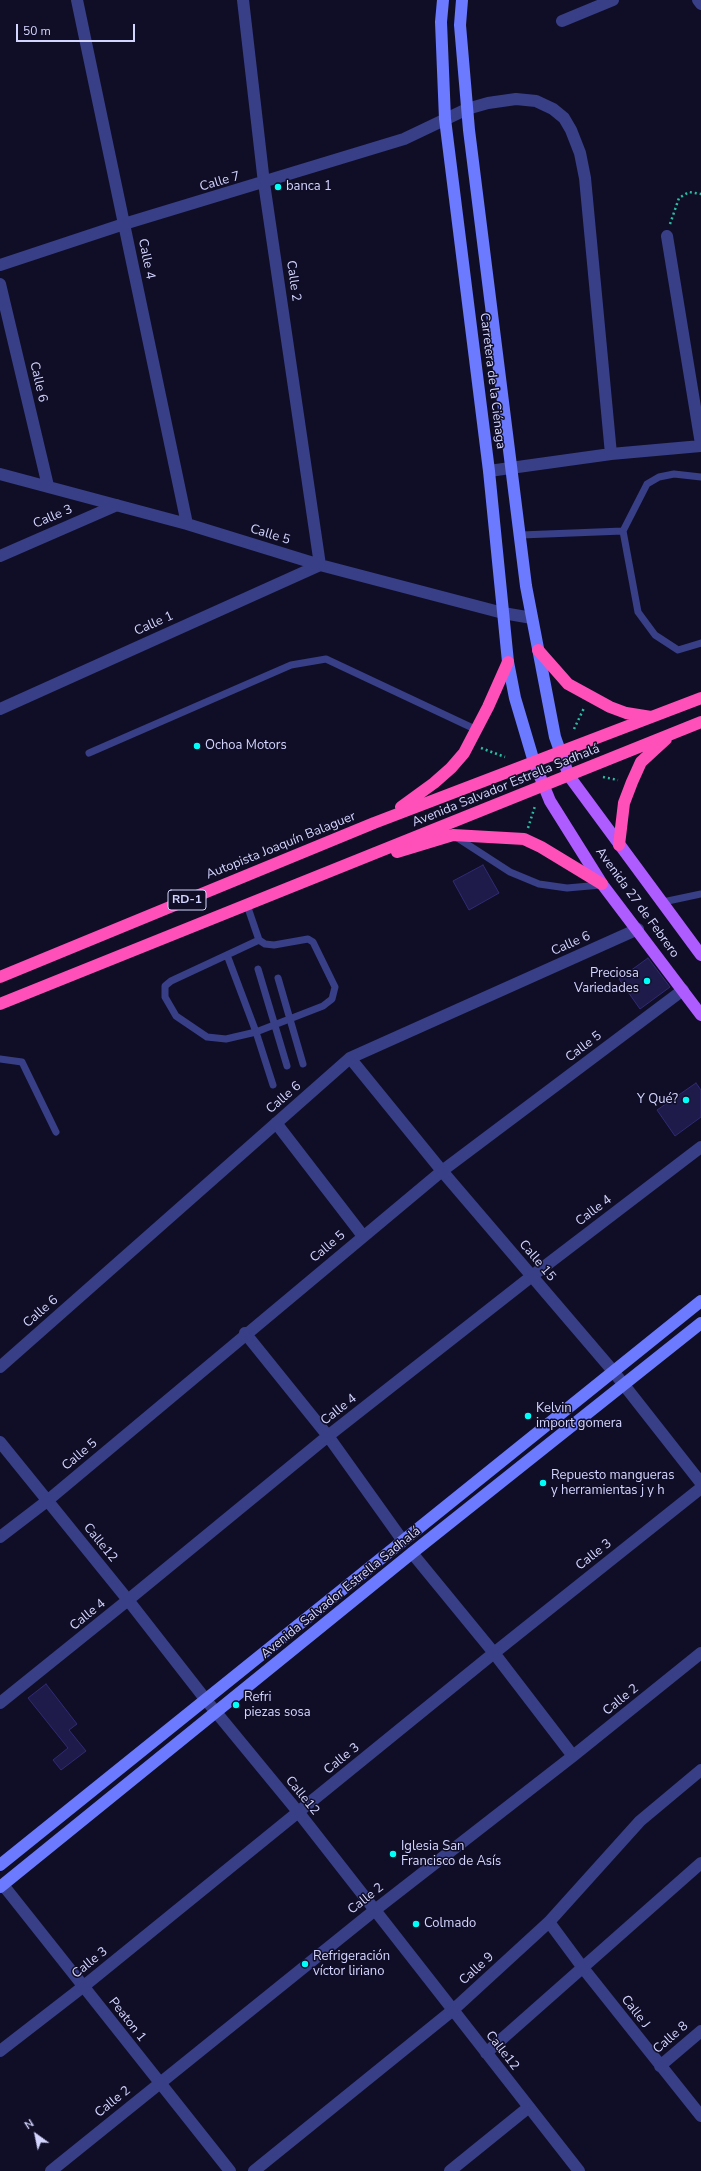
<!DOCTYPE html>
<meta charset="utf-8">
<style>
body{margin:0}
#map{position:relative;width:701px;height:2171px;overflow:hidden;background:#100e27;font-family:"Nunito Sans",sans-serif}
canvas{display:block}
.north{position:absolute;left:16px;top:2115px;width:40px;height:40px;-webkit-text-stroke:3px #100e27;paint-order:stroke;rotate:327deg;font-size:11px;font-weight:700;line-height:16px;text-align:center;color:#d4d5ff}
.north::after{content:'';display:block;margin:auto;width:14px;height:18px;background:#d4d5ff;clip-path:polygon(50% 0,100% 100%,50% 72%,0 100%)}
.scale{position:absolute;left:16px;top:24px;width:119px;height:18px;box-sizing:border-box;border:2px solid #d4d5ff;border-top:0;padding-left:5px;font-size:12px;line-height:14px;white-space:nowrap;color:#d4d5ff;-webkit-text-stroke:3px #100e27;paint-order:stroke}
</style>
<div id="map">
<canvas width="701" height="2171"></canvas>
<div class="north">N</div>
<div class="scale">50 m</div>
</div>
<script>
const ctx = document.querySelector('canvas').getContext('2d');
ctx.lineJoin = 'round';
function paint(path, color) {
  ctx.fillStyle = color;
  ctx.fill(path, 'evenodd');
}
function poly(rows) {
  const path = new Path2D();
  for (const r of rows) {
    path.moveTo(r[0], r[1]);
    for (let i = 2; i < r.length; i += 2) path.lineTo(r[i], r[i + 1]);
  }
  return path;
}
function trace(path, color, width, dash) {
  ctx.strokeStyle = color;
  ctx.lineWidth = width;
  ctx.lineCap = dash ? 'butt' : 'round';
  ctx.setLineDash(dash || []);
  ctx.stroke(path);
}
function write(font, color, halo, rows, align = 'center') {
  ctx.font = font + ' "Nunito Sans",sans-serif';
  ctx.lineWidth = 3;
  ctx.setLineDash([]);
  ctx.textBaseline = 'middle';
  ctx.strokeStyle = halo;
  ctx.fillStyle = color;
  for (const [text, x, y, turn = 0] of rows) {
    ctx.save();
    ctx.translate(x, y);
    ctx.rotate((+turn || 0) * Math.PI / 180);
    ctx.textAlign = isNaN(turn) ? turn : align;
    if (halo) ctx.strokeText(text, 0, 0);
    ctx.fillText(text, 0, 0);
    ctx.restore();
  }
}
const building = poly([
 [483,865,499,893,469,910,453,881,483,865],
 [648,958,670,987,640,1009,619,979,648,958],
 [696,1083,701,1090,701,1117,675,1136,657,1110,696,1083],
 [46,1684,77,1724,69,1730,86,1751,61,1770,53,1760,68,1748,28,1698,46,1684]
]);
paint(building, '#1e1a49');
trace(building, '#312b75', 1);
trace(poly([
 [670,224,679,198,689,192,701,194],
 [574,729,584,708],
 [481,748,505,757],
 [603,777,618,780],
 [528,828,535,806]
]), '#2bbca2', 2.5, [2, 3]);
trace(poly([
 [701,477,674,474,659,477,647,484,623,531,638,612,655,635,678,650,701,643],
 [521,535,623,531],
 [89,753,291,665,326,659,477,730],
 [456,837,510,872,539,884,567,888,601,885],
 [663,902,701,894],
 [247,905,259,940,265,944,274,945,308,939,313,942,335,987,332,999,323,1006,256,1032,226,1039,207,1037,176,1016,165,997,165,986,171,981,259,940],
 [227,955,256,1032,273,1085],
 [258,969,287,1066],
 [278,978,303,1064],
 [0,1059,22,1062,56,1132]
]), '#383f87', 7);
trace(poly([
 [77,0,187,524],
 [698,0,701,4],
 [562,21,613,0],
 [667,236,701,444],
 [0,265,124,224,404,139,467,109,488,103,516,99,536,101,553,109,564,118,571,130,580,153,585,178,611,454],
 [0,284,48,486],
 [489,471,611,454,701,446],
 [0,474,187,524,320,565,503,613,532,618],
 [0,556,117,505],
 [0,709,320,565,264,183,243,0],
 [350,1058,442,1171,613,1371,701,1483],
 [276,1123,363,1236],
 [245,1333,328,1436,403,1541],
 [0,1367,350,1058,638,929],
 [0,1442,128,1600,206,1700,299,1813,579,2171],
 [0,1537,47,1501,442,1171,683,990],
 [412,1553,494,1653,573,1756],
 [0,1703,128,1600,328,1436,532,1276,701,1147],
 [3,1885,230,2171],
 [549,1922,583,1968,701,2116],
 [0,2051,84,1986,494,1653,701,1488],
 [486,2053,701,1863],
 [660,2066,701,2031],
 [51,2171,375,1910,573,1756,701,1653],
 [254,2171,453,2010,549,1922,640,1821,701,1770],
 [450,2171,529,2107]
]), '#383f87', 12);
trace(poly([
 [443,0,441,22,445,119,489,471,508,662,515,698,534,762],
 [462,0,460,25,469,130,526,586,555,737,560,751],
 [0,1865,701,1301],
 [0,1887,412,1553,701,1323]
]), '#6b7aff', 12);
trace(poly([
 [560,751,569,776,701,955],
 [534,762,550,801,602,884,701,1015]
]), '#ae5bff', 12);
trace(poly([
 [538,650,568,684,610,707,626,713,651,717],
 [401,807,434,783,451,768,464,753,488,707,508,662],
 [619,845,624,803,632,782,641,762,666,739],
 [397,852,453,835,524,839,541,847,602,884],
 [0,977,374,823,701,698],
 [0,1004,701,722]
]), '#ff4fb9', 12);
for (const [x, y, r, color] of [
 [278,187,4,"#00fff9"],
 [197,746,4,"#00fff9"],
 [647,981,4,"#00fff9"],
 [686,1100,4,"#00fff9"],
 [528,1416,4,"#00fff9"],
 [543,1483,4,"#00fff9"],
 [236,1705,4,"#00fff9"],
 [393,1854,4,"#00fff9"],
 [416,1924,4,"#00fff9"],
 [305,1964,4,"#00fff9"]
]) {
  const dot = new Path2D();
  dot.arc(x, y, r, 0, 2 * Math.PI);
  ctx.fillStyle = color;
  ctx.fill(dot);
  trace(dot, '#100e27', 1.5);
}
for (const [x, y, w] of [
 [187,900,38]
]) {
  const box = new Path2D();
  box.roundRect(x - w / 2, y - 10, w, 20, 3);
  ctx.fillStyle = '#100e27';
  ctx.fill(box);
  trace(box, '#d4d5ff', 1);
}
write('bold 12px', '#d4d5ff', null, [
 ["RD-1",187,900]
]);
write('13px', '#d4d5ff', '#100e27', [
 ["Calle 7",220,182,-16],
 ["Calle 4",146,259,78],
 ["Calle 2",293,281,82],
 ["Carretera de la Ciénaga",492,381,83],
 ["Calle 6",38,382,77],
 ["Calle 3",53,517,-23],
 ["Calle 5",270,535,17],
 ["Calle 1",154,624,-24],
 ["Avenida Salvador Estrella Sadhalá",506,786,-22],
 ["Autopista Joaquín Balaguer",281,846,-22],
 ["Avenida 27 de Febrero",637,903,54],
 ["Calle 6",571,944,-24],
 ["Calle 5",584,1047,-37],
 ["Calle 6",284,1098,-41],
 ["Calle 4",594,1211,-37],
 ["Calle 5",328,1247,-40],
 ["Calle 15",537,1261,50],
 ["Calle 6",41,1312,-41],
 ["Calle 4",339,1410,-38],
 ["Calle 5",80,1455,-40],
 ["Calle12",100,1543,51],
 ["Calle 3",594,1555,-38],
 ["Avenida Salvador Estrella Sadhalá",341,1593,-39],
 ["Calle 4",88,1615,-39],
 ["Calle 2",621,1700,-39],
 ["Calle 3",342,1759,-39],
 ["Calle12",302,1796,51],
 ["Calle 2",366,1899,-38],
 ["Calle 3",90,1963,-39],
 ["Calle 9",477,1969,-42],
 ["Calle J",635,2012,52],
 ["Peaton 1",127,2020,52],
 ["Calle 8",671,2038,-41],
 ["Calle12",502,2051,52],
 ["Calle 2",113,2102,-39]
]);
write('13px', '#d4d5ff', '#100e27', [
 ["banca 1",286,187],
 ["Ochoa Motors",205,746],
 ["Preciosa",639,974,"right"],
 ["Variedades",639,989,"right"],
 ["Y Qué?",678,1100,"right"],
 ["Kelvin",536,1409],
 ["import gomera",536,1424],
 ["Repuesto mangueras",551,1476],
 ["y herramientas j y h",551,1491],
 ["Refri",244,1698],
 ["piezas sosa",244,1713],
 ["Iglesia San",401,1847],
 ["Francisco de Asís",401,1862],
 ["Colmado",424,1924],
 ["Refrigeración",313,1957],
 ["víctor liriano",313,1972]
], 'left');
</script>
